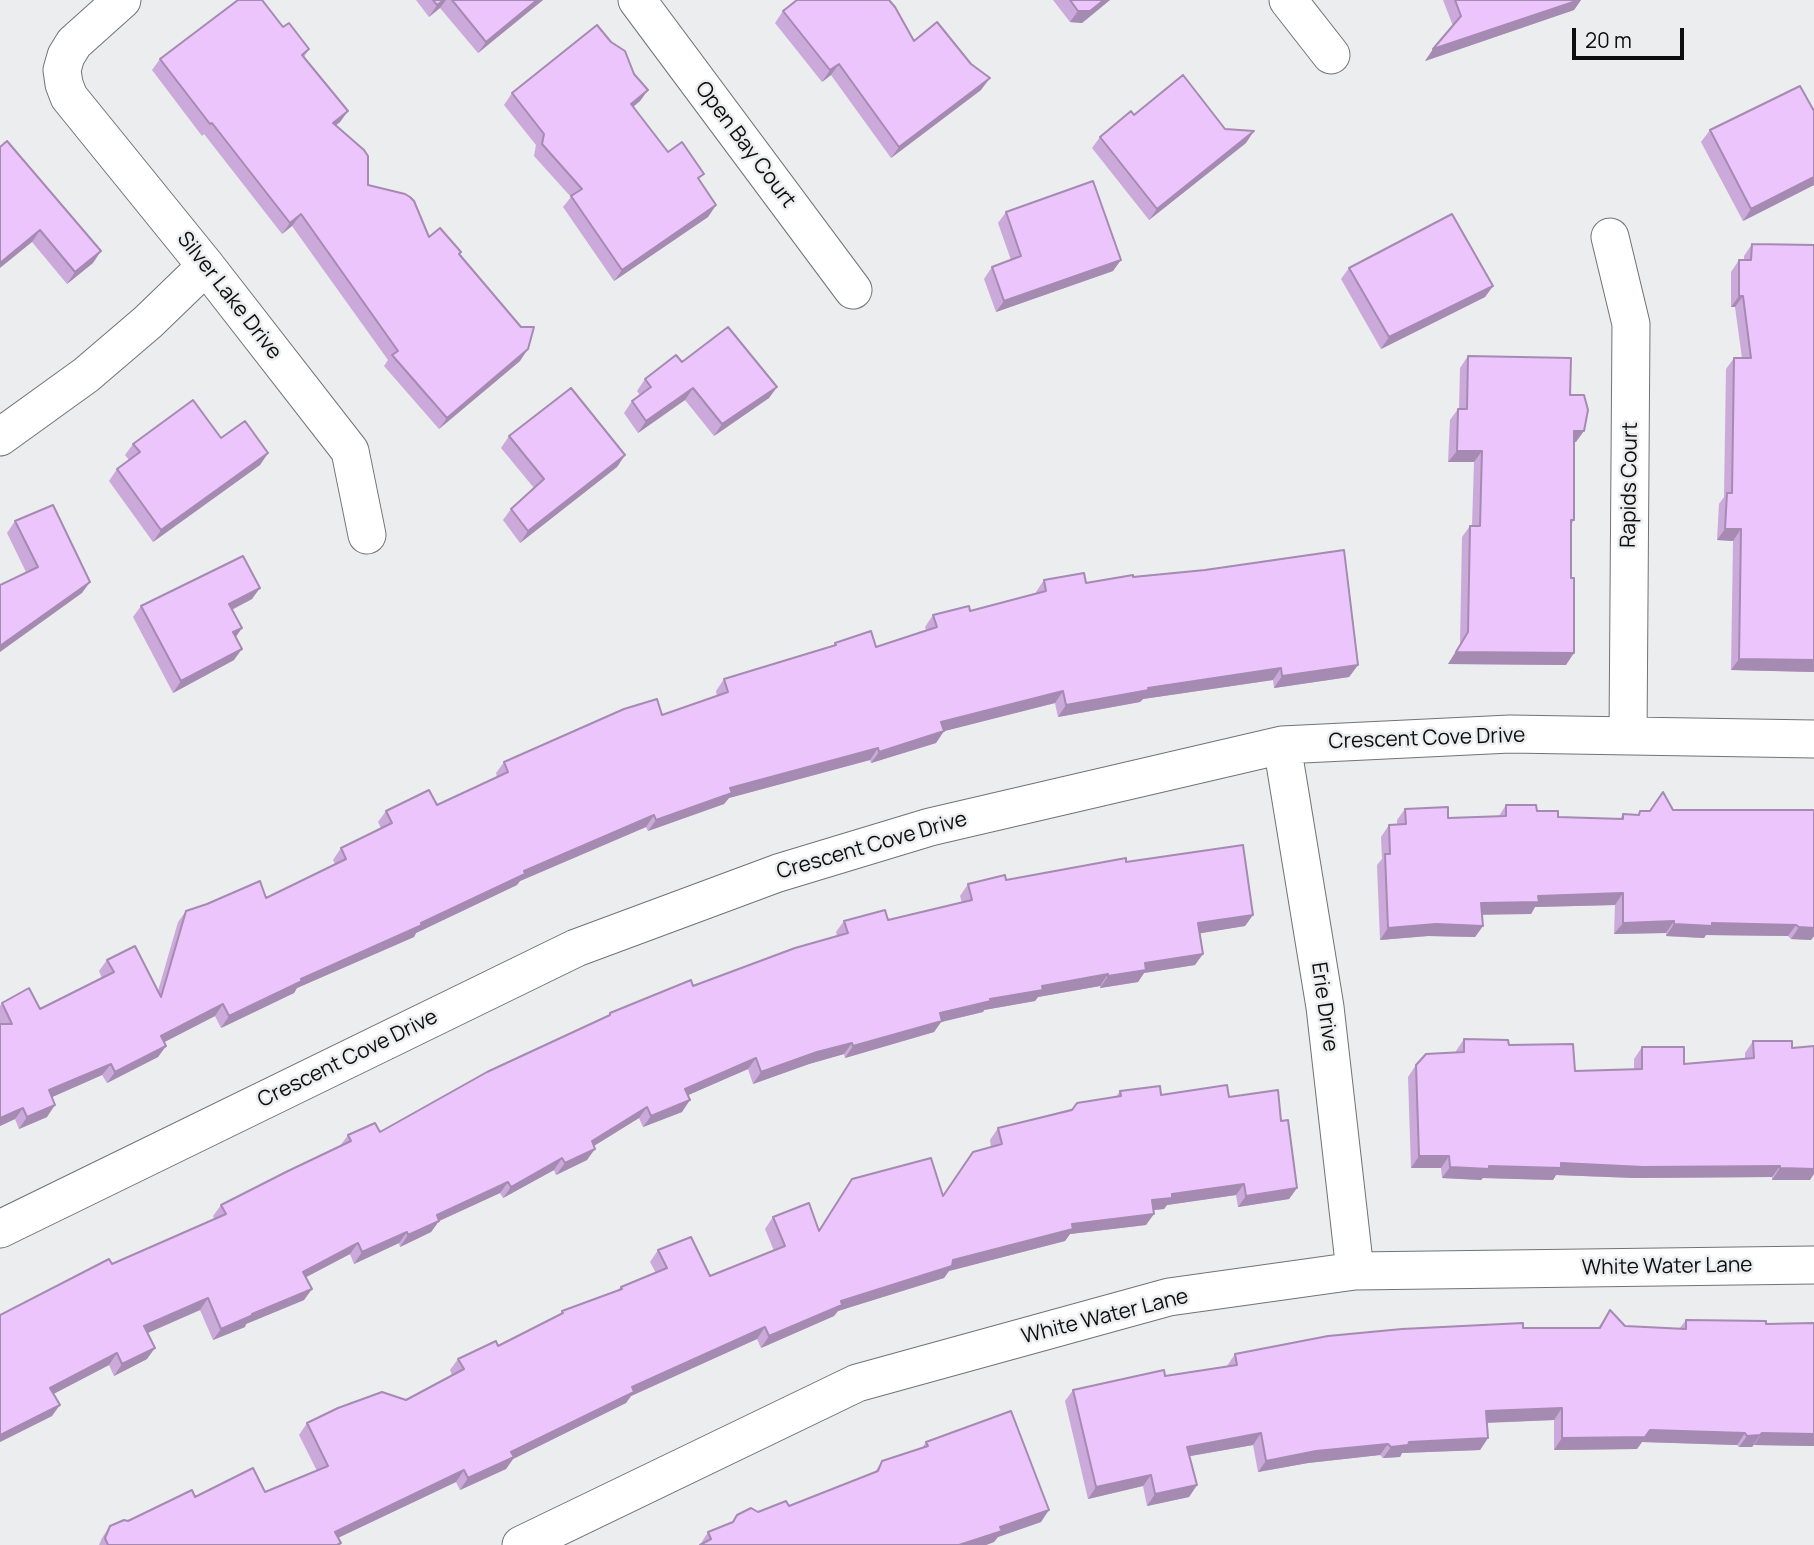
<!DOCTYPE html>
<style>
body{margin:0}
#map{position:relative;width:1814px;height:1545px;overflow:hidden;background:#ebedee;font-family:Manrope,sans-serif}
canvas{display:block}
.scale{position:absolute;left:1572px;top:28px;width:112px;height:32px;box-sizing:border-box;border:4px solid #0e0e0f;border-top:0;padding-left:9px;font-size:21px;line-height:24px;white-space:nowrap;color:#0e0e0f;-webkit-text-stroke:5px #ebedee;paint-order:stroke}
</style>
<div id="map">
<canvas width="1814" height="1545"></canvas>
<div class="scale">20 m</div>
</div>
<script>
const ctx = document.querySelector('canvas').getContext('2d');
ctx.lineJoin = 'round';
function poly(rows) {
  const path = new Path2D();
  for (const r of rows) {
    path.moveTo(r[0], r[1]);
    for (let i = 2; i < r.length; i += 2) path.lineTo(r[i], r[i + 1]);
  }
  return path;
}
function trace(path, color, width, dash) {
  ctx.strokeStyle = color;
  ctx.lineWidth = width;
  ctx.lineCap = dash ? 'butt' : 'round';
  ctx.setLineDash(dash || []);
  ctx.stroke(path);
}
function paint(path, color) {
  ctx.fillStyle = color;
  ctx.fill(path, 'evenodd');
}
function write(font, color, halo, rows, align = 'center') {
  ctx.font = font + ' Manrope,sans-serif';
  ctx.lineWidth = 5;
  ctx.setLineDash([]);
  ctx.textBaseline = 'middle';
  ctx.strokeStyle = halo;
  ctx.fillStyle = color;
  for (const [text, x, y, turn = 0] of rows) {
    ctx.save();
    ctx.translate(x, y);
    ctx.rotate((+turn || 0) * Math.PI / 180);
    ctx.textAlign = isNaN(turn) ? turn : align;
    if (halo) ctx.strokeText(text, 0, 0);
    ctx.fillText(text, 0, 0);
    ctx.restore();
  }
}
const street = poly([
 [122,0,74,43,66,56,62,70,64,84,69,97,206,266,350,451,367,535],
 [637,0,853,290],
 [1288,0,1331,55],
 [1610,237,1631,324,1628,736],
 [0,437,86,375,148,322,206,266],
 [1282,745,1325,1007,1355,1271],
 [0,1229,576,948,778,873,930,827,1282,745,1510,734,1814,739],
 [521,1545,857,1383,1169,1297,1355,1271,1814,1265]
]);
trace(street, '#717374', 39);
trace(street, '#fff', 37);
paint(poly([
 [416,0,543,0,478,53,440,8,429,17],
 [1053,0,1110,0,1082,23,1070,22],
 [1443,0,1581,0,1574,10,1425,61,1453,26],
 [783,11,914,41,981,90,891,158,831,75,822,82,775,23],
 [283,27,309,49,304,57,348,111,340,122,336,125,368,185,429,237,461,252,459,255,520,361,439,429,384,366,388,360,292,226,282,234,204,134,202,136,152,70,160,59],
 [634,74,648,90,640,101,633,107,668,152,699,180,716,205,708,217,614,281,563,207,571,197,534,156,536,145,504,105,512,93],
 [1814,111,1814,185,1743,221,1701,142,1710,130],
 [1134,115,1225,129,1246,143,1149,220,1092,148,1100,137],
 [0,147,93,263,67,284,32,242],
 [1006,212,1113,271,996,312,984,279,992,267,1011,260,998,223],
 [1752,244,1814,245,1814,672,1731,670,1733,541,1717,540,1719,504,1724,497,1726,369,1734,358,1742,358,1735,307,1731,307,1731,272,1739,260,1744,260,1744,256],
 [1349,268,1493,286,1485,297,1381,349,1341,279],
 [1468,356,1570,395,1576,442,1574,442,1574,520,1571,525,1566,665,1448,664,1460,644,1462,537,1470,526,1472,526,1474,462,1448,462,1450,420,1458,409,1459,409,1460,368],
 [682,362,777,387,769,398,714,436,685,400,638,433,624,413,632,401,640,395,637,391,645,379],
 [509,436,625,455,617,467,520,543,503,520,511,509,534,488,501,448],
 [221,438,268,453,260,465,153,542,109,481,117,469,129,460,125,455,133,444],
 [15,521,82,593,26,572,7,533],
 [1133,577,1358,665,1349,677,1274,688,1273,680,1143,699,1140,702,1058,717,1055,703,944,731,936,743,871,763,870,760,729,798,724,804,648,831,646,827,520,881,517,885,416,933,414,937,297,988,294,993,221,1028,215,1016,164,1042,166,1046,158,1057,107,1083,102,1075,52,1097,47,1117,19,1129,15,1119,0,1126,0,1006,2,1003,40,1009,102,978,99,971,107,960,158,991,178,922,186,911,266,898,335,864,333,860,341,848,381,828,378,822,386,811,437,805,497,777,496,773,504,762,662,715,717,696,716,691,724,679,834,645,835,643,876,647,926,630,925,627,933,615,970,611,1036,593,1036,592,1044,580,1086,583],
 [252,599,232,610,242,628,236,637,234,660,173,693,133,617,141,606],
 [1506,805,1537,811,1558,817,1620,819,1623,814,1638,814,1640,811,1673,810,1814,810,1814,936,1811,940,1791,939,1788,936,1706,935,1704,938,1666,936,1666,933,1614,934,1615,905,1535,907,1531,914,1482,914,1483,926,1475,937,1428,936,1380,940,1377,865,1382,859,1381,837,1389,825,1397,824,1397,820,1405,809,1448,818,1499,816],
 [1126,862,1253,915,1245,926,1200,933,1195,965,1144,973,1138,982,1100,988,1100,986,1038,997,1035,1001,984,1010,983,1012,941,1022,934,1032,845,1058,844,1054,809,1064,753,1084,748,1069,688,1095,682,1112,643,1127,639,1118,594,1146,587,1160,556,1175,554,1170,503,1198,500,1193,439,1221,431,1232,400,1247,399,1243,354,1264,350,1254,306,1277,312,1289,304,1300,246,1324,245,1327,213,1340,200,1310,148,1333,147,1359,114,1376,109,1365,53,1394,52,1416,0,1442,112,1264,214,1219,213,1216,221,1205,340,1146,348,1135,380,1132,608,1016,610,1013,837,936,836,932,844,921,888,920,962,903,960,896,968,884,1006,880],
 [1464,1039,1509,1045,1575,1071,1634,1069,1634,1059,1642,1047,1684,1064,1745,1059,1745,1053,1753,1041,1792,1048,1810,1180,1772,1180,1772,1177,1635,1178,1556,1175,1553,1180,1483,1178,1481,1180,1442,1178,1441,1168,1411,1168,1408,1077,1416,1065,1456,1053,1456,1051],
 [1120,1091,1161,1095,1229,1097,1281,1121,1297,1188,1289,1199,1238,1207,1236,1195,1167,1205,1164,1209,1153,1210,1146,1225,1070,1234,1065,1241,949,1271,944,1278,838,1311,834,1316,761,1348,757,1339,631,1396,626,1403,513,1459,506,1469,460,1490,456,1482,338,1538,341,1543,340,1545,99,1545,102,1538,110,1526,195,1497,265,1492,317,1471,299,1435,307,1423,406,1400,452,1375,450,1370,458,1359,498,1346,560,1315,562,1311,618,1290,621,1287,656,1273,650,1262,658,1250,710,1276,774,1251,765,1229,773,1217,819,1231,852,1179,943,1196,991,1147,990,1140,998,1128,1116,1097],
 [1610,1310,1625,1326,1679,1329,1686,1320,1766,1324,1814,1446,1754,1445,1752,1447,1739,1447,1737,1445,1642,1442,1637,1449,1554,1450,1554,1420,1487,1423,1488,1438,1480,1450,1402,1453,1400,1457,1383,1458,1380,1455,1308,1463,1258,1472,1253,1445,1190,1456,1197,1485,1189,1497,1147,1506,1143,1486,1088,1499,1065,1401,1073,1390,1227,1366,1235,1354,1523,1328,1598,1328],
 [926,1442,1041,1522,998,1537,994,1542,986,1545,700,1545,708,1532,732,1523,737,1515,758,1512,789,1506,875,1472,882,1461,922,1448]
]), '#cba9da');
paint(poly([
 [444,0,446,0,440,8,429,17,437,5],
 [537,0,543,0,478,53,486,42],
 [1104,0,1110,0,1082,23,1070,22,1078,11],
 [1579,0,1581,0,1574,10,1425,61,1433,49],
 [839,64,831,75,822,82,830,70],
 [990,78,981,90,891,158,899,147],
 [648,90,640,101,623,115,631,104],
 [348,111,340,122,325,134,333,123],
 [1254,131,1246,143,1149,220,1157,209],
 [1814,177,1814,185,1743,221,1751,209],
 [716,205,708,217,614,281,622,270],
 [301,214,292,226,282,234,290,223],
 [40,230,32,242,0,268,0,263],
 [101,251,93,263,67,284,75,272],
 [1121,260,1113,271,996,312,1004,301],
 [1493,286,1485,297,1381,349,1389,337],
 [1739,296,1743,296,1735,307,1731,307],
 [528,349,520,361,439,429,447,418],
 [777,387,769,398,714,436,722,424],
 [693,388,685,400,638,433,646,421],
 [1574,431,1584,431,1576,442,1566,442],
 [1457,451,1482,451,1474,462,1448,462],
 [268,453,260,465,153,542,161,530],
 [625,455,617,467,520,543,528,531],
 [1725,529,1741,529,1733,541,1717,540],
 [90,582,82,593,0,652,0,646],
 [260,588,252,599,221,615,229,604],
 [242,628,234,639,233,632],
 [242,649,234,660,173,693,181,681],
 [1456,652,1574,653,1566,665,1448,664],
 [1739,659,1814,660,1814,672,1731,670],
 [1358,665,1349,677,1274,688,1282,676],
 [1281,668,1273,680,1143,699,1140,702,1058,717,1066,705,1148,688],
 [1063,691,1055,703,933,734,941,722],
 [944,731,936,743,871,763,879,752],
 [878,748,870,760,729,798,724,804,648,831,656,820,730,788],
 [654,815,646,827,520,881,517,885,416,933,414,937,297,988,294,993,221,1028,229,1016,301,979,421,923,524,871],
 [1623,893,1615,905,1535,907,1531,914,1473,915,1481,903,1538,896],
 [1253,915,1245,926,1190,935,1198,923],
 [1674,921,1666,933,1614,934,1623,923],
 [1712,923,1796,925,1788,936,1706,935,1704,938,1666,936,1674,924],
 [1436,924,1483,926,1475,937,1428,936,1380,940,1388,928],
 [1799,927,1814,928,1814,936,1811,940,1791,939],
 [1203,954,1195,965,1144,973,1138,982,1100,988,1108,976,1145,963],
 [1108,974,1100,986,1038,997,1035,1001,984,1010,983,1012,941,1022,934,1032,845,1058,853,1046,940,1013,1042,986],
 [223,1004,215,1016,153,1048,161,1036],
 [852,1043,844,1054,809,1064,753,1084,761,1072,817,1052],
 [166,1046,158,1057,107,1083,115,1072],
 [756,1058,748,1069,677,1100,685,1089],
 [111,1064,102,1075,41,1102,49,1090],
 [690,1100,682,1112,643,1127,651,1116],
 [55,1105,47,1117,19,1129,27,1117],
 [647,1107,639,1118,584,1152,592,1141],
 [23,1108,15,1119,0,1126,0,1118],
 [595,1149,587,1160,556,1175,565,1163],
 [1419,1156,1449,1156,1441,1168,1411,1168],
 [562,1158,554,1170,503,1198,511,1187],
 [1561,1163,1780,1166,1772,1177,1635,1178,1556,1175,1553,1180,1483,1178,1481,1180,1442,1178,1450,1167],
 [1780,1168,1814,1169,1814,1174,1810,1180,1772,1180],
 [508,1182,500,1193,439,1221,431,1232,400,1247,408,1235,437,1215],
 [1244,1184,1236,1195,1167,1205,1164,1209,1144,1211,1152,1200,1172,1194],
 [1297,1188,1289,1199,1238,1207,1246,1196],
 [1154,1214,1146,1225,1070,1234,1065,1241,949,1271,944,1278,838,1311,834,1316,761,1348,769,1336,841,1301,953,1260,1072,1224],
 [407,1232,399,1243,354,1264,362,1252],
 [358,1243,350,1254,295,1283,303,1272],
 [312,1289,304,1300,246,1324,245,1327,213,1340,221,1329,252,1314],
 [208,1298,200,1310,136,1338,144,1326],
 [765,1327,757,1339,631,1396,626,1403,513,1459,506,1469,460,1490,468,1478,511,1452,632,1387],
 [155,1348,147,1359,114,1376,122,1364],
 [117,1353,109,1365,42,1400,50,1388],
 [60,1405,52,1416,0,1442,0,1435],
 [1562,1408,1554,1420,1478,1423,1486,1411],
 [1650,1430,1745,1433,1737,1445,1642,1442,1637,1449,1554,1450,1562,1438],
 [1261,1433,1253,1445,1179,1458,1187,1447],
 [1762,1433,1814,1434,1814,1446,1754,1445],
 [1760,1435,1752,1447,1739,1447,1747,1436],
 [1488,1438,1480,1450,1402,1453,1400,1457,1383,1458,1391,1447,1409,1442],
 [1388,1444,1380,1455,1308,1463,1258,1472,1266,1461,1316,1451],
 [464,1470,456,1482,327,1543,335,1532],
 [1151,1475,1143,1486,1088,1499,1096,1487],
 [1197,1485,1189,1497,1147,1506,1155,1494],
 [1049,1510,1041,1522,998,1537,994,1542,986,1545,959,1545,1000,1527]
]), '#a58ab1');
const building = poly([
 [238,0,262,0,283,27,289,23,309,49,302,55,348,111,333,123,364,150,368,156,368,185,405,194,410,197,414,201,429,237,440,228,461,252,459,254,521,327,534,327,528,349,447,418,392,355,398,351,301,214,290,223,212,123,210,124,160,59,238,0],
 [433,0,444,0,437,5,433,0],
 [452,0,537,0,486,42,452,0],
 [797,0,889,0,895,7,914,41,937,22,971,64,990,78,899,147,839,64,830,70,783,11,797,0],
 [1070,0,1104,0,1090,11,1078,11,1070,0],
 [1455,0,1579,0,1433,49,1461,16,1455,0],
 [597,25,611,42,625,51,634,74,648,90,631,104,668,152,682,142,704,174,698,178,716,205,622,270,571,196,582,189,542,144,544,134,512,93,597,25],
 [1183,75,1225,129,1254,131,1157,209,1100,137,1131,111,1134,115,1183,75],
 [1800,86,1814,111,1814,177,1751,209,1710,130,1800,86],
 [7,141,101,251,75,272,40,230,0,263,0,147,7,141],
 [1093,181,1121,260,1004,301,992,267,1021,256,1006,212,1093,181],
 [1452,214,1493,286,1389,337,1349,268,1452,214],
 [1752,244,1814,245,1814,660,1739,659,1741,529,1725,529,1727,493,1732,493,1734,358,1751,358,1743,296,1739,296,1739,260,1751,260,1752,244],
 [728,327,777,387,722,424,693,388,646,421,632,401,651,387,645,379,676,355,682,362,728,327],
 [1468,356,1571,358,1570,395,1584,395,1588,410,1584,431,1574,431,1574,520,1571,520,1571,578,1574,578,1574,653,1456,652,1468,632,1470,526,1480,526,1482,451,1457,451,1458,409,1467,409,1468,356],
 [571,388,625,455,528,531,511,509,544,479,509,436,571,388],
 [193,400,221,438,245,421,268,453,161,530,117,469,140,452,133,444,193,400],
 [53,505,90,582,0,646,0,585,38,567,15,521,53,505],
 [1344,550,1358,665,1282,676,1281,668,1148,688,1149,690,1066,705,1063,691,941,722,944,731,879,752,878,748,730,788,732,793,656,820,654,815,524,871,525,874,421,923,422,925,301,979,302,981,229,1016,223,1004,161,1036,166,1046,115,1072,111,1064,49,1090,55,1105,27,1117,23,1108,0,1118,0,1024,12,1024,2,1003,29,988,40,1009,114,972,107,960,135,946,161,997,186,911,207,904,260,881,266,898,346,859,341,848,392,823,386,811,429,790,437,805,508,772,504,762,624,709,657,699,662,715,728,692,724,679,836,645,835,643,871,631,876,647,937,627,933,615,969,606,970,611,1046,591,1044,580,1084,573,1086,583,1133,575,1133,577,1205,570,1344,550],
 [243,556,260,588,229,604,242,628,233,632,242,649,181,681,141,606,243,556],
 [1663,792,1673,810,1814,810,1814,928,1799,927,1796,925,1712,923,1712,926,1674,924,1674,921,1623,923,1623,893,1538,896,1539,902,1481,903,1483,926,1436,924,1388,928,1385,854,1390,854,1389,825,1406,824,1405,809,1448,807,1448,818,1506,816,1506,805,1536,805,1537,811,1558,811,1558,817,1623,819,1623,814,1639,815,1640,811,1650,811,1663,792],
 [1243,845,1253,915,1198,923,1203,954,1145,963,1146,970,1108,976,1108,974,1042,986,1043,990,990,999,991,1001,940,1013,942,1021,853,1046,852,1043,817,1052,761,1072,756,1058,685,1089,690,1100,651,1116,647,1107,592,1141,595,1149,565,1163,562,1158,511,1187,508,1182,437,1215,439,1221,408,1235,407,1232,362,1252,358,1243,303,1272,312,1289,252,1314,253,1315,221,1329,208,1298,144,1326,155,1348,122,1364,117,1353,50,1388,60,1405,0,1435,0,1315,109,1259,112,1264,226,1214,221,1205,288,1171,351,1141,348,1135,375,1123,380,1132,487,1072,610,1015,610,1013,691,980,693,986,795,948,848,933,844,921,885,910,888,920,972,900,968,884,1005,875,1006,880,1126,858,1126,862,1243,845],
 [1464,1039,1508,1040,1509,1045,1573,1044,1575,1071,1642,1069,1642,1047,1684,1047,1684,1064,1754,1058,1753,1041,1792,1041,1792,1048,1814,1046,1814,1169,1780,1168,1780,1166,1643,1167,1561,1163,1561,1168,1489,1166,1489,1169,1450,1167,1449,1156,1419,1156,1416,1065,1426,1054,1464,1052,1464,1039],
 [1227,1085,1229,1097,1278,1090,1281,1121,1288,1120,1297,1188,1246,1196,1244,1184,1172,1194,1172,1198,1152,1200,1154,1214,1072,1224,1073,1229,953,1260,952,1266,841,1301,842,1305,769,1336,765,1327,632,1387,634,1392,511,1452,514,1457,468,1478,464,1470,335,1532,341,1543,337,1545,108,1545,105,1538,110,1526,124,1520,128,1521,192,1490,195,1497,253,1468,265,1492,328,1466,307,1423,338,1408,382,1392,406,1400,464,1369,458,1359,496,1341,498,1346,563,1313,562,1311,622,1289,621,1287,667,1268,658,1250,691,1237,710,1276,785,1246,773,1217,809,1203,819,1231,852,1179,931,1158,943,1196,973,1152,1002,1144,998,1128,1072,1110,1077,1103,1121,1096,1120,1091,1160,1086,1161,1095,1227,1085],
 [1610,1310,1625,1326,1686,1329,1686,1320,1766,1321,1766,1324,1814,1323,1814,1434,1762,1433,1760,1435,1747,1436,1745,1433,1650,1430,1645,1437,1562,1438,1562,1408,1486,1411,1488,1438,1409,1442,1408,1445,1391,1447,1388,1444,1316,1451,1266,1461,1261,1433,1187,1447,1197,1485,1155,1494,1151,1475,1096,1487,1073,1390,1164,1370,1165,1376,1237,1365,1235,1354,1328,1336,1402,1329,1523,1323,1523,1328,1600,1328,1610,1310],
 [1011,1411,1049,1510,1000,1527,1002,1531,959,1545,700,1545,711,1539,708,1532,733,1522,737,1515,751,1508,758,1512,786,1501,789,1506,878,1471,882,1461,928,1446,926,1442,1011,1411]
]);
paint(building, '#ecc5fd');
trace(building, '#a58ab1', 2);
write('21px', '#0e0e0f', '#ebedee', [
 ["Open Bay Court",745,145,53],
 ["Silver Lake Drive",229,296,52],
 ["Rapids Court",1630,485,-89],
 ["Crescent Cove Drive",1427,739,-2],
 ["Crescent Cove Drive",872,846,-16],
 ["Erie Drive",1324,1007,82],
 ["Crescent Cove Drive",348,1059,-26],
 ["White Water Lane",1667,1267,-1],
 ["White Water Lane",1105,1317,-14]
]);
</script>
